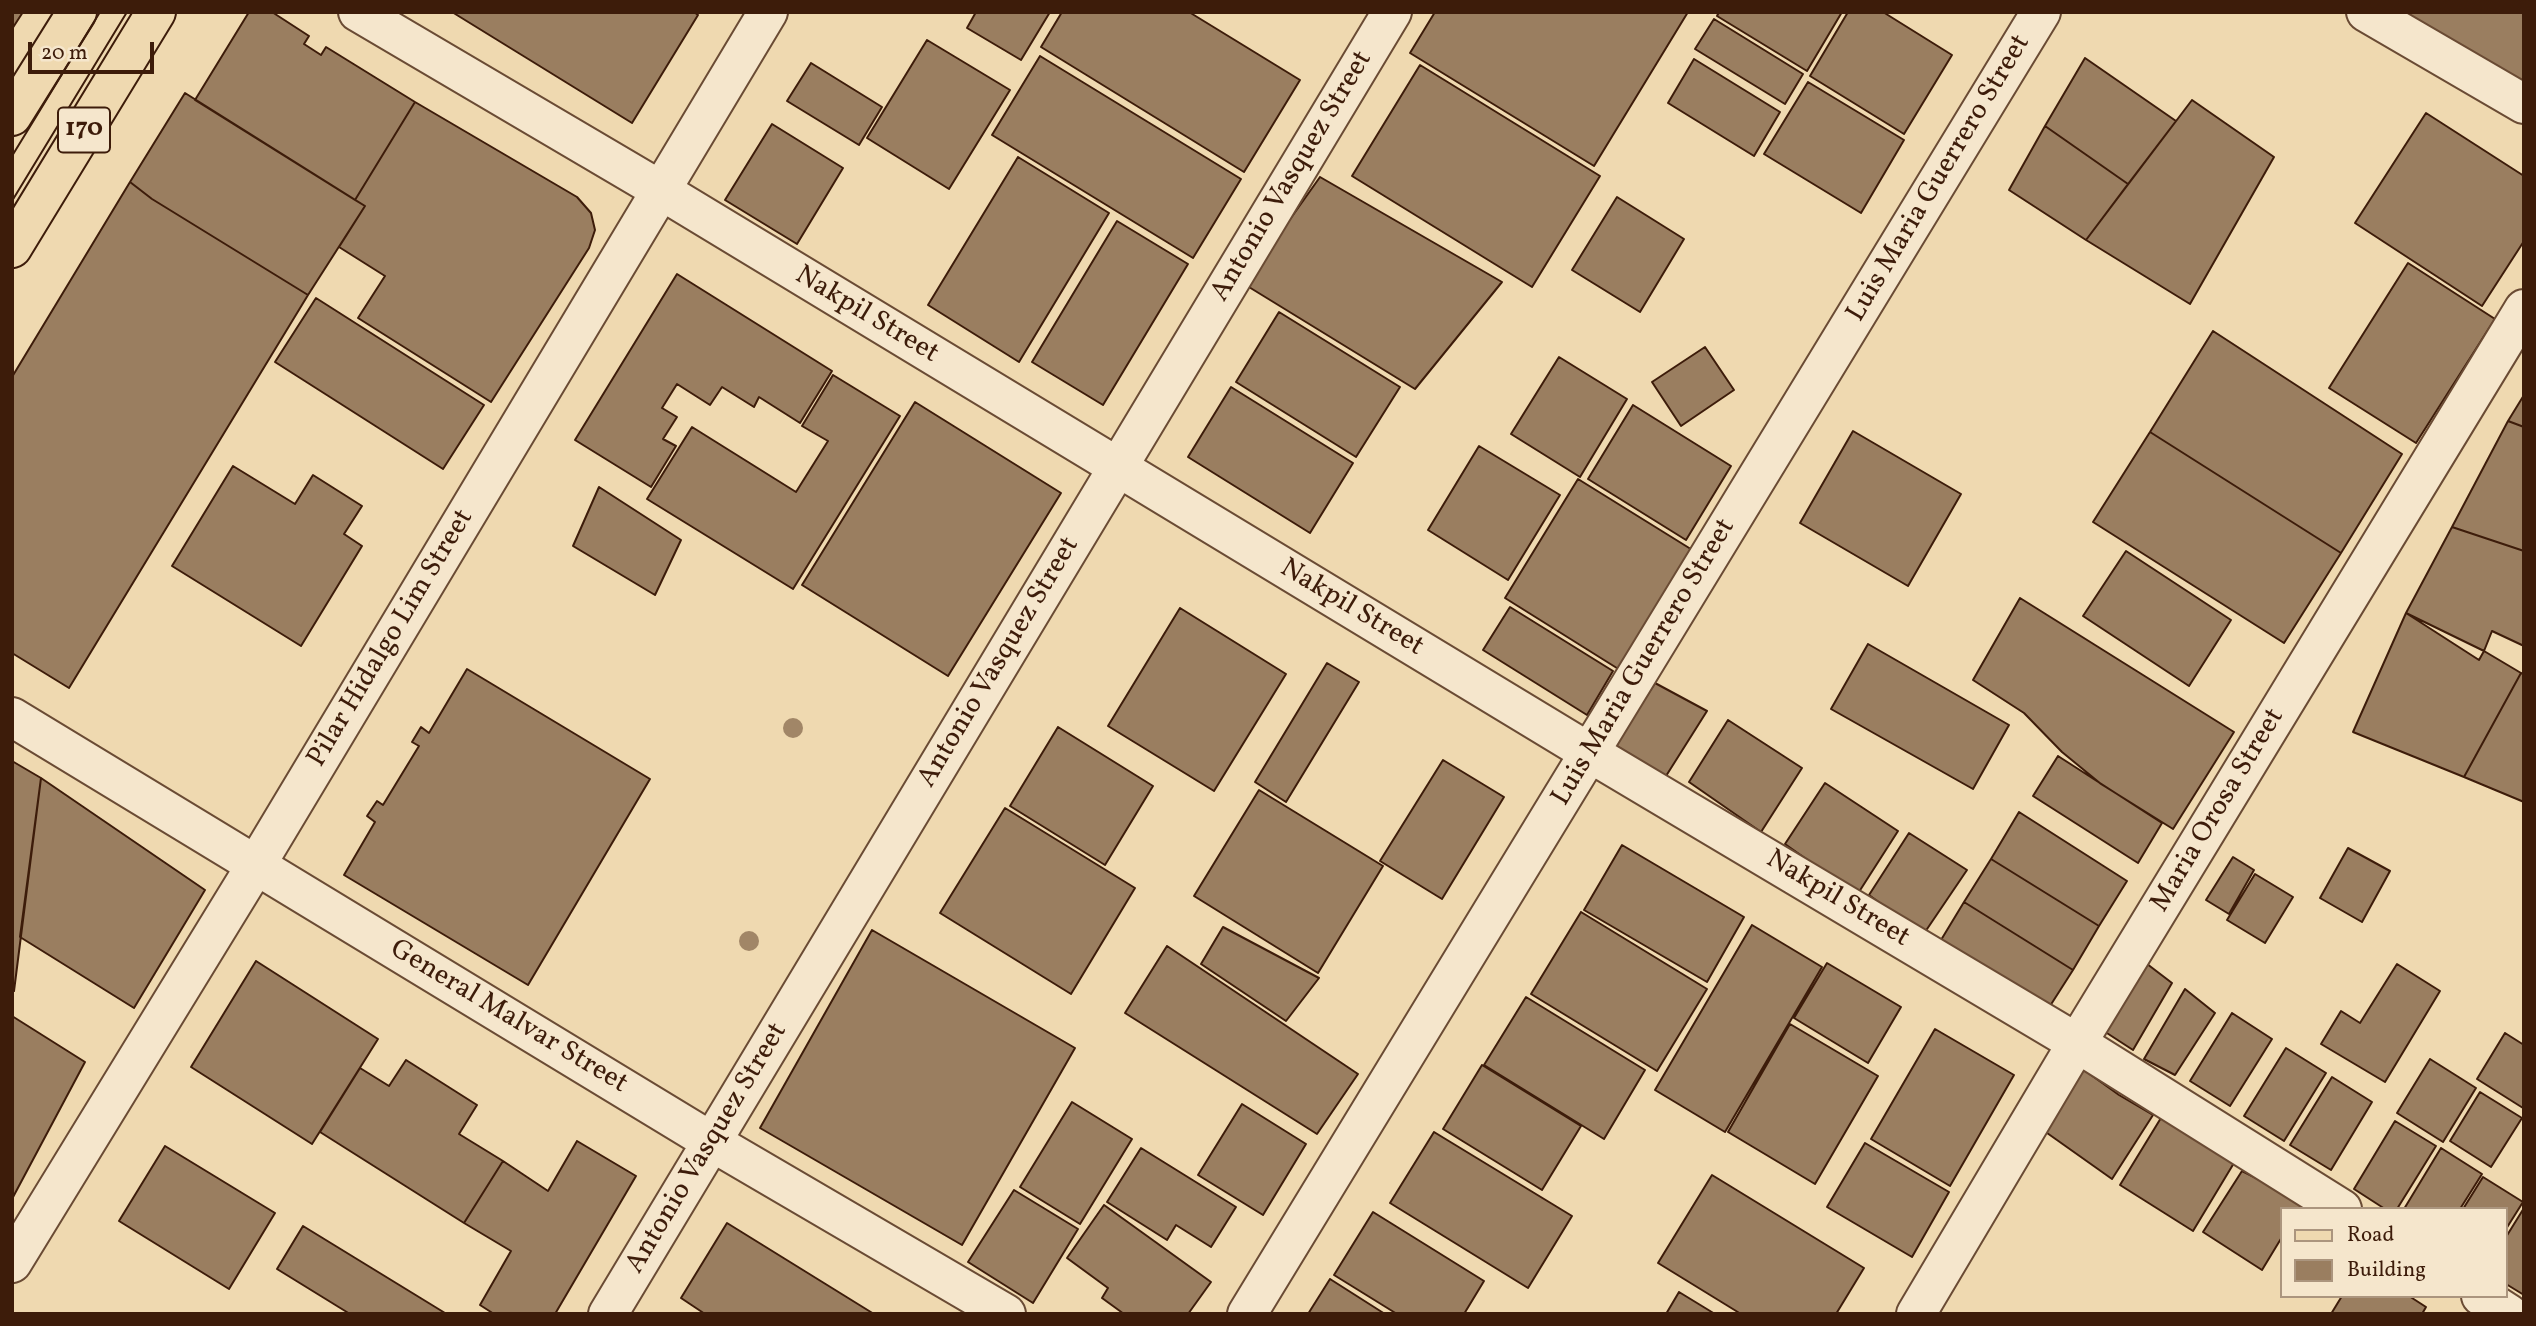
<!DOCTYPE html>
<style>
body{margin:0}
#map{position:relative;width:2536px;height:1326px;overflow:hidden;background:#efd9b0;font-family:Vollkorn,serif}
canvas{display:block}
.frame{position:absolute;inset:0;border:14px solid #3d1c0a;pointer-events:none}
.legend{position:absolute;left:2280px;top:1207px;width:228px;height:91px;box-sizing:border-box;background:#f5e6cc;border:2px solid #ab957e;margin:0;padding:9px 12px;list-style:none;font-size:21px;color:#3d1c0a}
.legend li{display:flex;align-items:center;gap:14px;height:35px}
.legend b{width:35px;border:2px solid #ab957e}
.scale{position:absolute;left:28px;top:42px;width:126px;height:32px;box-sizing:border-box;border:4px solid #3d1c0a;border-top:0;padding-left:9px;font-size:21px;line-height:24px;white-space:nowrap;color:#3d1c0a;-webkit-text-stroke:5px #f5e6cc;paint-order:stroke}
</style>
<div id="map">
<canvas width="2536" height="1326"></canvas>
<div class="frame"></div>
<ul class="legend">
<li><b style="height:9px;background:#efd9b0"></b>Road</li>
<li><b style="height:19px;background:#9a7e60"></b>Building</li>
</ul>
<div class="scale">20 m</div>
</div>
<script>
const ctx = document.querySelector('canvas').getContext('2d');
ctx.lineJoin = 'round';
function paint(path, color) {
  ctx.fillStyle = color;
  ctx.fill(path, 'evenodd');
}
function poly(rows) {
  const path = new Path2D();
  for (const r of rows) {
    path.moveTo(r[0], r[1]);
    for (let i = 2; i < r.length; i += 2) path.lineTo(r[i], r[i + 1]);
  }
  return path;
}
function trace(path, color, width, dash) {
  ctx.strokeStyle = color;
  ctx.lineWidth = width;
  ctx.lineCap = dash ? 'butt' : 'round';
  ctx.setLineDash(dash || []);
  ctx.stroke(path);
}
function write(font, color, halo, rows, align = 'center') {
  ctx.font = font + ' Vollkorn,serif';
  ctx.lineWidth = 6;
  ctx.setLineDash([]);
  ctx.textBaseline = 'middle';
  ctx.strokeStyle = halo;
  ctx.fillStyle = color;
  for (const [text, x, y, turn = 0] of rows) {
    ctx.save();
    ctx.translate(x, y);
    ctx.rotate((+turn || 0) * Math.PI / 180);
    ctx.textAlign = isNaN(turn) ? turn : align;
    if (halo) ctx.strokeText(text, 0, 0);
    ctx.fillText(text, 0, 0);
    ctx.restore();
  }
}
const building = poly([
 [12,12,23,12,12,29,12,12],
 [249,12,272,12,309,36,304,44,321,55,326,47,415,102,355,200,195,100,249,12],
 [452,12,694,12,698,15,632,123,452,12],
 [976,12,1050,12,1021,60,967,28,976,12],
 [1062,12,1189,12,1300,80,1244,172,1041,47,1062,12],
 [1435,12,1688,12,1594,166,1410,53,1435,12],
 [1719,12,1842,12,1807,71,1717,16,1719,12],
 [1848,12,1883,12,1952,55,1904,134,1810,76,1848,12],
 [2405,12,2524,12,2524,85,2405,12],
 [1714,19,1803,74,1785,104,1695,49,1714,19],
 [927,40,1010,90,949,189,867,138,927,40],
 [1040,56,1241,179,1193,258,992,135,1040,56],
 [2085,58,2176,121,2128,184,2045,126,2085,58],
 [1694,59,1780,112,1754,156,1668,103,1694,59],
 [811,63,882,107,859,145,787,101,811,63],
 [1420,65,1600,176,1532,287,1352,176,1420,65],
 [1808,82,1904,140,1861,213,1764,154,1808,82],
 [185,93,365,206,308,295,152,199,130,182,185,93],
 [2192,100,2274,157,2190,304,2086,240,2192,100],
 [415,102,577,197,591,213,595,230,589,248,491,402,358,318,385,276,339,247,365,206,355,200,415,102],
 [2426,113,2524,176,2524,241,2482,306,2355,223,2426,113],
 [772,124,843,168,797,244,725,200,772,124],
 [2045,126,2128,184,2086,240,2009,190,2045,126],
 [1018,157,1109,213,1019,362,928,305,1018,157],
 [1320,177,1502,282,1415,389,1244,284,1320,177],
 [130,182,152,199,308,295,69,688,12,653,12,377,130,182],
 [1617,197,1684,239,1640,312,1572,270,1617,197],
 [1117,221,1188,264,1103,405,1032,362,1117,221],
 [2408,263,2495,319,2416,443,2329,388,2408,263],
 [677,274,832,371,800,423,759,397,754,407,722,387,710,405,677,384,662,408,677,417,663,439,676,446,651,487,575,440,677,274],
 [316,298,484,405,443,469,275,362,316,298],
 [1279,312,1400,387,1356,457,1236,382,1279,312],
 [2213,331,2402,454,2341,553,2150,432,2213,331],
 [1705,347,1734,390,1681,426,1652,382,1705,347],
 [1559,357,1627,399,1580,477,1511,434,1559,357],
 [833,375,900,416,793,589,647,499,692,427,796,492,828,441,802,426,833,375],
 [1231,387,1353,463,1310,533,1188,457,1231,387],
 [2524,395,2524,427,2508,421,2524,395],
 [915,402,1061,493,948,676,802,585,915,402],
 [1633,405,1731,466,1686,540,1588,479,1633,405],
 [2508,421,2524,427,2524,551,2452,527,2508,421],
 [1853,431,1961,494,1908,586,1800,523,1853,431],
 [2150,432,2341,553,2284,643,2093,522,2150,432],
 [1479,446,1560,495,1508,580,1428,530,1479,446],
 [233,466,295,504,313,475,362,506,344,534,362,546,301,646,172,566,233,466],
 [1578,479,1694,551,1620,670,1505,598,1578,479],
 [599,487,681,540,655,595,573,546,599,487],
 [2452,527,2524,551,2524,646,2492,631,2484,651,2406,613,2452,527],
 [2126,551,2231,620,2189,686,2083,616,2126,551],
 [2020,598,2234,732,2173,829,2101,784,2062,752,2024,713,1973,680,2020,598],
 [1510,607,1613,671,1587,715,1483,650,1510,607],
 [1180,608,1286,674,1214,791,1108,726,1180,608],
 [2406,613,2479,660,2484,651,2521,673,2464,777,2353,732,2406,613],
 [1868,644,2009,725,1973,789,1831,709,1868,644],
 [1327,663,1359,682,1286,802,1255,782,1327,663],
 [467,669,650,779,528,985,344,875,375,822,367,816,377,801,383,805,419,746,412,742,421,727,429,733,467,669],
 [2521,673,2524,674,2524,802,2464,777,2521,673],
 [1655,683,1707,711,1666,776,1615,745,1655,683],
 [1728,720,1802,768,1761,832,1689,782,1728,720],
 [1058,727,1153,786,1105,865,1010,806,1058,727],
 [2058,756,2162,823,2138,863,2033,796,2058,756],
 [1443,760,1504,797,1442,899,1380,861,1443,760],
 [12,761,41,778,14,991,12,990,12,761],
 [41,778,205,890,134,1008,20,937,41,778],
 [1825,783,1898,831,1857,895,1785,844,1825,783],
 [1259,790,1383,866,1318,973,1194,896,1259,790],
 [1005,808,1135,888,1071,994,940,913,1005,808],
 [2019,812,2127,881,2099,926,1991,859,2019,812],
 [1909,833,1967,870,1923,935,1869,895,1909,833],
 [1622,845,1744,917,1707,982,1584,910,1622,845],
 [2348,848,2390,871,2362,922,2320,898,2348,848],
 [2233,857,2254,870,2229,914,2206,900,2233,857],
 [1991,859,2099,926,2073,970,1964,902,1991,859],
 [2255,874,2293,897,2265,943,2227,920,2255,874],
 [1964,902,2073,970,2050,1006,1941,940,1964,902],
 [1581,912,1707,989,1657,1071,1531,994,1581,912],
 [1752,925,1822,967,1725,1132,1655,1090,1752,925],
 [1223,927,1319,978,1286,1021,1201,964,1223,927],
 [872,930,1075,1048,962,1245,760,1128,872,930],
 [1167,946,1358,1074,1317,1134,1125,1013,1167,946],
 [2134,954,2172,983,2133,1050,2093,1024,2134,954],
 [256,961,378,1039,312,1144,191,1067,256,961],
 [1827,963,1901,1007,1868,1063,1794,1018,1827,963],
 [2397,964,2440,991,2385,1082,2321,1044,2341,1011,2360,1023,2397,964],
 [2185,989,2215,1013,2175,1075,2144,1059,2185,989],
 [1526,997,1645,1070,1604,1139,1484,1065,1526,997],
 [2232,1013,2272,1039,2230,1106,2190,1081,2232,1013],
 [12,1016,85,1062,12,1199,12,1016],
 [1790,1024,1878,1076,1815,1184,1728,1132,1790,1024],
 [1935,1029,2014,1075,1950,1186,1871,1139,1935,1029],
 [2505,1033,2524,1045,2523,1108,2477,1079,2505,1033],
 [2286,1048,2326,1073,2284,1141,2244,1116,2286,1048],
 [2430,1059,2476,1088,2443,1142,2397,1113,2430,1059],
 [406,1060,477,1105,459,1134,503,1161,464,1223,320,1132,360,1068,389,1086,406,1060],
 [1482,1065,1581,1126,1542,1190,1443,1129,1482,1065],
 [2080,1067,2119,1095,2153,1115,2112,1179,2040,1128,2080,1067],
 [2332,1077,2372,1102,2331,1170,2290,1145,2332,1077],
 [2480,1092,2522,1118,2491,1167,2450,1141,2480,1092],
 [1072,1102,1132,1139,1080,1224,1020,1187,1072,1102],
 [1242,1104,1306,1144,1263,1215,1198,1175,1242,1104],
 [2164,1113,2237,1158,2193,1231,2120,1185,2164,1113],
 [2395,1121,2436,1146,2397,1209,2385,1209,2354,1189,2395,1121],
 [1434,1132,1572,1216,1528,1288,1390,1203,1434,1132],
 [577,1141,636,1176,555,1314,494,1314,480,1305,511,1251,464,1223,503,1161,548,1191,577,1141],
 [1865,1143,1949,1192,1912,1257,1827,1207,1865,1143],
 [165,1146,275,1213,229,1289,119,1221,165,1146],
 [1141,1148,1236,1207,1211,1247,1176,1225,1167,1240,1107,1202,1141,1148],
 [2441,1148,2482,1174,2460,1209,2404,1209,2441,1148],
 [2242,1171,2304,1202,2300,1209,2282,1209,2282,1237,2262,1270,2203,1232,2242,1171],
 [1712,1175,1864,1268,1836,1314,1741,1314,1658,1263,1712,1175],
 [2483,1177,2523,1202,2506,1229,2506,1209,2463,1209,2483,1177],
 [1014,1190,1078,1229,1033,1303,968,1262,1014,1190],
 [1104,1205,1211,1282,1188,1314,1124,1314,1102,1298,1108,1288,1067,1258,1104,1205],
 [2524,1208,2524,1295,2506,1284,2506,1237,2524,1208],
 [1373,1212,1484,1281,1464,1314,1397,1314,1334,1275,1373,1212],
 [727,1223,874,1314,705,1314,681,1298,727,1223],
 [303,1226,445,1313,446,1314,350,1314,277,1269,303,1226],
 [1330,1279,1385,1314,1308,1314,1330,1279],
 [1679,1292,1715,1314,1666,1314,1679,1292],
 [2342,1296,2409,1296,2426,1307,2422,1314,2331,1314,2342,1296]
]);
paint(building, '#9a7e60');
trace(building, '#3d1c0a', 2);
const minor = poly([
 [358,12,662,191,1590,753,2077,1043,2342,1209],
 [2366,12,2524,104],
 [12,717,712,1142,1006,1314],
 [12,1263,256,865,768,12],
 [2481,1296,2509,1314],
 [608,1314,1392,12],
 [1247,1314,2041,12],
 [1916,1314,2077,1043,2524,309]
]);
const major = poly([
 [12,116,77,12],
 [12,248,156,12]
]);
trace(minor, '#6a4b34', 42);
trace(major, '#3d1c0a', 42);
trace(minor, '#f5e6cc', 38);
trace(major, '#efd9b0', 38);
trace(poly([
 [12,156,100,12],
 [12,201,127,12]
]), '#3d1c0a', 2);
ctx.fillStyle = '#a18667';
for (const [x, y] of [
 [793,728],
 [749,941]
]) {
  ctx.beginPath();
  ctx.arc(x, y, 10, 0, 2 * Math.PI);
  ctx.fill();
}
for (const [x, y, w] of [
 [84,130,52]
]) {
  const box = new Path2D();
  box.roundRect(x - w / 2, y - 22.5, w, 45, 5);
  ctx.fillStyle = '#f5e6cc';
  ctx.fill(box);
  trace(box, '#3d1c0a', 2);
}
write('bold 26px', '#3d1c0a', null, [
 ["170",84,130]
]);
write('28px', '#3d1c0a', '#f5e6cc', [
 ["Antonio Vasquez Street",1293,177,-59],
 ["Luis Maria Guerrero Street",1940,179,-59],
 ["Nakpil Street",866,316,31],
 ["Nakpil Street",1351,609,31],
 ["Pilar Hidalgo Lim Street",392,639,-59],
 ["Antonio Vasquez Street",1000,663,-59],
 ["Luis Maria Guerrero Street",1645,663,-59],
 ["Maria Orosa Street",2219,811,-59],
 ["Nakpil Street",1837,900,31],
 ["General Malvar Street",508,1018,31],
 ["Antonio Vasquez Street",708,1149,-59]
]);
</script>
